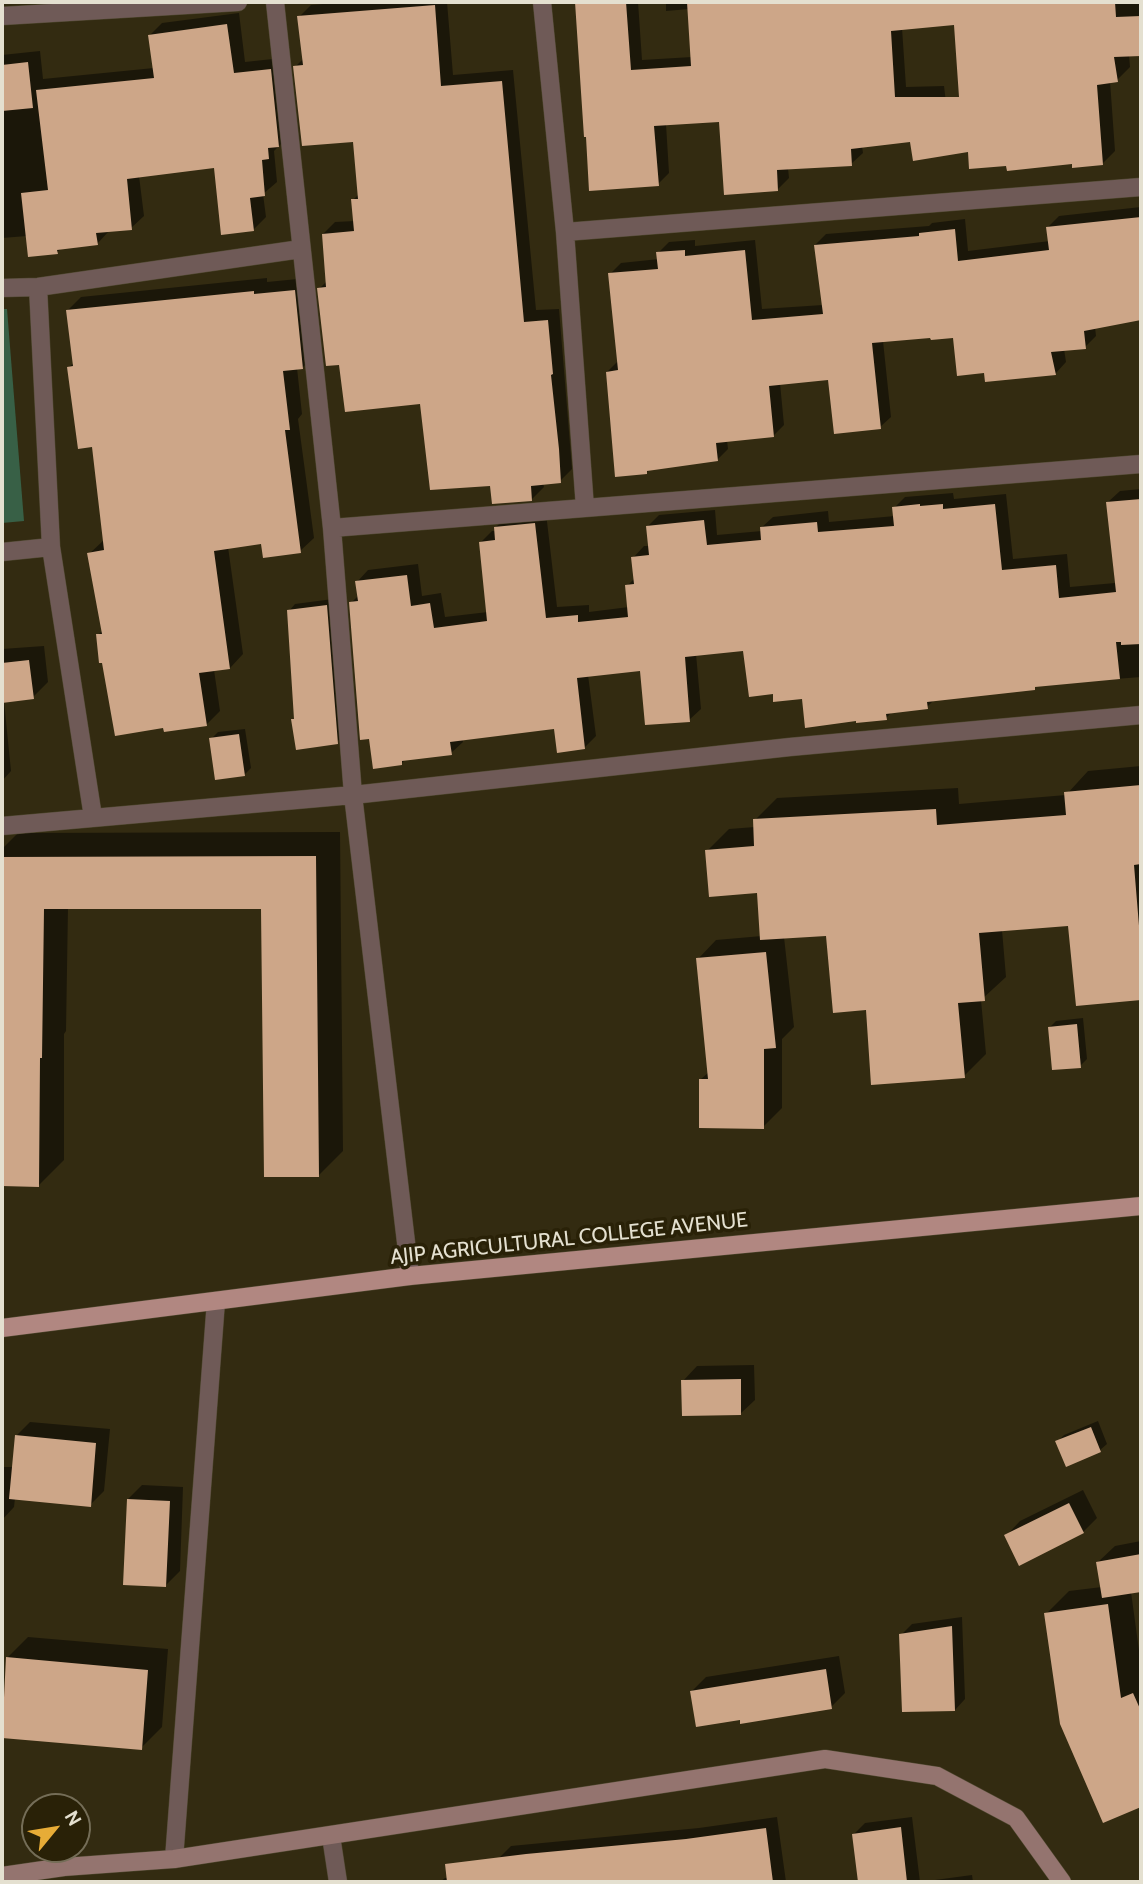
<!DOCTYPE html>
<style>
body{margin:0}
#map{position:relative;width:1143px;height:1884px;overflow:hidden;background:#332b11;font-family:Cabin,sans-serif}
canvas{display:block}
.frame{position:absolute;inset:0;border:4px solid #e4e0d0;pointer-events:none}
.north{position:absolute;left:21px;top:1793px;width:70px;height:70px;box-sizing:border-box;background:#292107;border:2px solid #746d57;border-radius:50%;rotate:60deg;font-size:19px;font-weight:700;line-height:28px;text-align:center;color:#e4e0d0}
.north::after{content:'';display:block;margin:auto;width:24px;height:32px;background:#e7ac37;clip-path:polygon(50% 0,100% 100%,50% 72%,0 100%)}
</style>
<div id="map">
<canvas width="1143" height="1884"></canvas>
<div class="frame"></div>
<div class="north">N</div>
</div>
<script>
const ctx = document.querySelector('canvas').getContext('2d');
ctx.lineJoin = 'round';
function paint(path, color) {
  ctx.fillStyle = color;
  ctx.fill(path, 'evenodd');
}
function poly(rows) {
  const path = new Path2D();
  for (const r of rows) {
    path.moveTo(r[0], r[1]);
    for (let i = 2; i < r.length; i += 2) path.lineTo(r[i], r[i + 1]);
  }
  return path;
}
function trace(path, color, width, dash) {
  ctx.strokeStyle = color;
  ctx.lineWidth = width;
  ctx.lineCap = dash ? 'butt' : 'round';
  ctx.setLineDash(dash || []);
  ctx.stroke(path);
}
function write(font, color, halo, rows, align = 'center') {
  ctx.font = font + ' Cabin,sans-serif';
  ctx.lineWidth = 7;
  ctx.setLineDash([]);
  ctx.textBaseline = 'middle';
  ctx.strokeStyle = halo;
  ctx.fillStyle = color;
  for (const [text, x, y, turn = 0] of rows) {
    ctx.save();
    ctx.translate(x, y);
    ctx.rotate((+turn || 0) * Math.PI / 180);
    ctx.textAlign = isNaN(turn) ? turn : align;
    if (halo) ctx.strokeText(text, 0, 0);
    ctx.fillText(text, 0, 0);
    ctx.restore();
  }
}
paint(poly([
 [2,309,7,309,24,521,2,523]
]), '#386046');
paint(poly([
 [347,2,447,2,453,75,513,70,536,310,559,309,572,469,560,481,543,483,544,487,532,499,491,485,421,402,341,363,319,289,327,281,323,234,335,222,355,221,353,200,359,194,355,140,295,67,304,58,299,17,311,5],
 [577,2,638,2,642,60,692,57,689,9,666,11,666,2,935,2,936,15,902,28,906,87,944,86,951,144,911,140,862,146,863,153,851,164,788,168,789,178,777,190,720,120,666,124,669,173,658,184,585,135],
 [974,2,1141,2,1141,54,1129,55,1130,67,1117,80,1110,81,1115,151,1102,164,1008,164,976,134],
 [239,13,245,62,282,58,291,134,274,151,277,182,263,194,266,217,253,230,215,166,139,176,144,216,131,228,109,231,97,244,62,248,57,252,27,236,2,238,2,55,40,51,43,79,154,68,150,35,162,23],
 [1141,207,1141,318,1095,327,1096,336,1085,347,1064,349,1066,362,1056,373,986,371,955,336,883,341,891,417,880,427,830,378,780,383,784,425,773,436,727,440,728,449,717,460,651,468,647,472,607,372,618,361,610,274,621,263,659,259,658,253,669,242,695,240,695,246,755,240,762,309,823,305,815,245,826,234,929,226,932,223,965,219,968,251,1050,241,1048,227,1059,216],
 [267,278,267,282,308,278,316,354,303,367,297,368,302,414,298,419,314,538,300,551,262,542,228,547,243,654,230,668,214,670,220,711,206,725,165,726,98,635,103,630,89,554,104,540,93,445,69,367,74,363,68,310,81,297],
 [1141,489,1141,677,1038,685,1034,688,935,699,927,707,893,711,886,718,803,697,774,693,745,650,696,654,701,709,689,720,641,669,588,675,596,736,584,748,555,728,462,738,463,742,451,753,406,759,402,763,351,603,359,595,357,582,368,570,418,564,422,596,441,593,445,617,488,612,481,542,492,531,496,531,496,527,507,516,546,513,557,607,589,605,589,612,629,607,627,586,635,578,633,558,644,546,650,546,648,526,659,515,715,510,717,535,762,531,761,528,773,517,828,511,829,522,895,516,894,508,905,497,953,493,954,499,1006,494,1013,559,1067,554,1070,587,1115,583,1108,502,1120,491],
 [333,599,343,735,337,742,296,717,289,611,295,604],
 [44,646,48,682,33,697,4,701,11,771,2,781,2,649],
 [245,729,251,768,244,775,211,739,218,732],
 [1141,766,1141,998,1077,1004,1070,924,1002,930,1006,977,981,1000,986,1054,964,1076,867,1008,828,934,784,937,794,1027,782,1039,782,1108,763,1127,701,1079,709,1072,698,959,716,940,762,936,759,891,707,851,729,829,755,827,755,820,777,798,958,788,959,804,1066,795,1088,771],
 [340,832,343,1151,318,1176,263,907,68,907,66,1031,64,1034,64,1160,39,1185,2,1185,2,849,18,833],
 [1083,1018,1087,1059,1080,1066,1050,1027,1056,1021],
 [754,1365,755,1400,740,1414,683,1381,697,1366],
 [1098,1421,1107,1444,1100,1450,1057,1442,1064,1435],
 [30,1422,110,1429,104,1491,90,1505,15,1498,14,1507,2,1520,2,1467,13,1467,16,1436],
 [142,1485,183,1487,180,1571,166,1585,128,1499],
 [1083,1490,1097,1518,1083,1532,1006,1536,1020,1521],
 [1141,1541,1141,1590,1131,1592,1141,1665,1141,1805,1104,1821,1046,1614,1069,1591,1102,1587,1097,1563,1115,1546],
 [962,1617,965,1699,955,1710,901,1635,912,1624],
 [28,1637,168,1649,162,1727,141,1748,2,1736,7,1658],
 [839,1656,845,1693,831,1707,741,1718,692,1691,706,1677],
 [777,1817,786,1882,440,1882,445,1878,501,1871,499,1858,511,1846,699,1828],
 [912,1817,920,1882,972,1875,973,1882,860,1882,854,1834,865,1823]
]), '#0007');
paint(poly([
 [575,2,626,2,631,70,691,66,687,2,1115,2,1116,17,1141,16,1141,56,1114,57,1118,82,1097,85,1103,165,1072,168,1072,164,1007,171,1006,166,969,169,968,152,913,161,910,142,851,149,852,166,777,170,778,191,724,195,719,122,654,126,659,186,589,191,586,137,584,137],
 [954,25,959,97,895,97,891,31],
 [435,5,441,86,502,81,524,322,548,320,553,374,551,375,559,449,561,483,531,486,532,501,492,504,490,486,430,490,420,404,345,412,339,365,326,366,317,288,326,287,322,234,354,231,351,199,358,199,353,142,302,146,293,66,303,65,297,16],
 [227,24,234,73,271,69,279,147,268,148,269,159,262,160,265,196,250,198,254,231,221,235,214,168,127,179,132,230,96,233,98,245,57,250,58,254,28,257,21,193,48,190,36,90,154,78,148,35],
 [28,62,33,108,2,111,2,65],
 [1141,217,1141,320,1084,331,1086,349,1051,352,1056,375,985,382,984,373,957,376,953,338,931,340,930,338,872,343,881,429,834,434,828,380,769,386,774,437,716,443,718,461,647,471,647,474,615,477,606,372,618,370,608,273,658,269,656,252,685,250,685,256,745,250,752,320,823,314,814,245,919,236,919,233,955,229,958,261,1049,250,1046,227],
 [295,290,303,369,283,371,290,430,285,430,301,553,263,558,261,544,214,551,230,669,199,673,207,726,164,732,163,728,115,736,102,663,99,663,96,634,102,634,87,553,104,550,92,447,78,449,67,367,73,366,66,310,254,291,254,294],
 [1141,499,1141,644,1121,645,1121,642,1116,642,1120,679,1035,687,1035,690,927,702,928,709,886,714,887,720,856,723,856,721,805,728,802,699,773,702,773,694,749,697,743,651,685,657,690,722,645,725,640,671,577,678,585,749,557,753,554,729,450,742,452,755,402,761,402,765,373,769,369,739,360,740,349,602,358,601,355,581,407,575,411,606,430,603,434,628,487,621,479,542,495,540,494,527,535,523,546,618,578,615,578,622,628,617,625,585,634,584,631,557,649,555,646,526,704,520,707,545,761,540,760,527,817,522,818,532,894,526,892,507,920,504,920,506,943,504,943,509,995,504,1002,570,1056,565,1059,598,1116,592,1106,502],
 [327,605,338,744,296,750,291,719,294,719,287,610],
 [29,660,34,699,2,703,2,663],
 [239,734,245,776,215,780,209,738],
 [1141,785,1141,864,1134,865,1141,950,1141,1000,1076,1006,1068,926,979,933,985,1001,958,1003,965,1078,871,1085,866,1010,833,1013,826,936,760,940,757,893,709,897,705,850,754,846,753,819,936,809,937,825,1066,815,1064,792],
 [316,856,319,1177,264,1177,261,909,44,909,42,1058,40,1058,39,1187,2,1186,2,857],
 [766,952,776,1048,764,1049,764,1129,699,1128,699,1079,708,1079,696,958],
 [1077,1024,1081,1068,1052,1070,1048,1027],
 [741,1379,741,1415,682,1416,681,1380],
 [1091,1427,1101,1452,1066,1467,1055,1441],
 [15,1435,96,1443,91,1507,9,1499],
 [127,1499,170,1501,166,1587,123,1585],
 [1069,1503,1084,1533,1019,1566,1004,1535],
 [1141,1554,1141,1592,1102,1598,1096,1562],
 [1108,1604,1121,1698,1133,1693,1141,1711,1141,1807,1103,1823,1060,1724,1044,1613],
 [952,1626,955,1711,902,1712,899,1634],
 [6,1657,148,1670,142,1750,2,1738],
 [826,1669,832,1709,740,1724,740,1720,696,1727,690,1691],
 [901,1827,907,1882,858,1882,852,1834],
 [766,1828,773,1882,447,1882,445,1864,526,1854,686,1839]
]), '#cda688');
const minor = poly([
 [275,2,332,528,353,795,410,1276],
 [542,2,565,232,585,508],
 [2,16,238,2],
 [565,232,1141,187],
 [38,287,51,547,93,817],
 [2,288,38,287,301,249],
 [332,528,1141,464],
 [2,552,51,547],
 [2,826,353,795,790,747,1141,715],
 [331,1836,338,1882],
 [174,1859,216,1301]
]);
const secondary = poly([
 [2,1876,64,1867,174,1859,825,1759,937,1776,1016,1818,1062,1882]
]);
const primary = poly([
 [2,1328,410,1276,1141,1206]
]);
trace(minor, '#4f4830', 19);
trace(secondary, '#4f4830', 19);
trace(primary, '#4f4830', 19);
trace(minor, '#6f5a57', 18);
trace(secondary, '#94746f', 18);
trace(primary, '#b18781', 18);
write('21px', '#e4e0d0', '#292107', [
 ["AJIP AGRICULTURAL COLLEGE AVENUE",569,1239,-6]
]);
</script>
